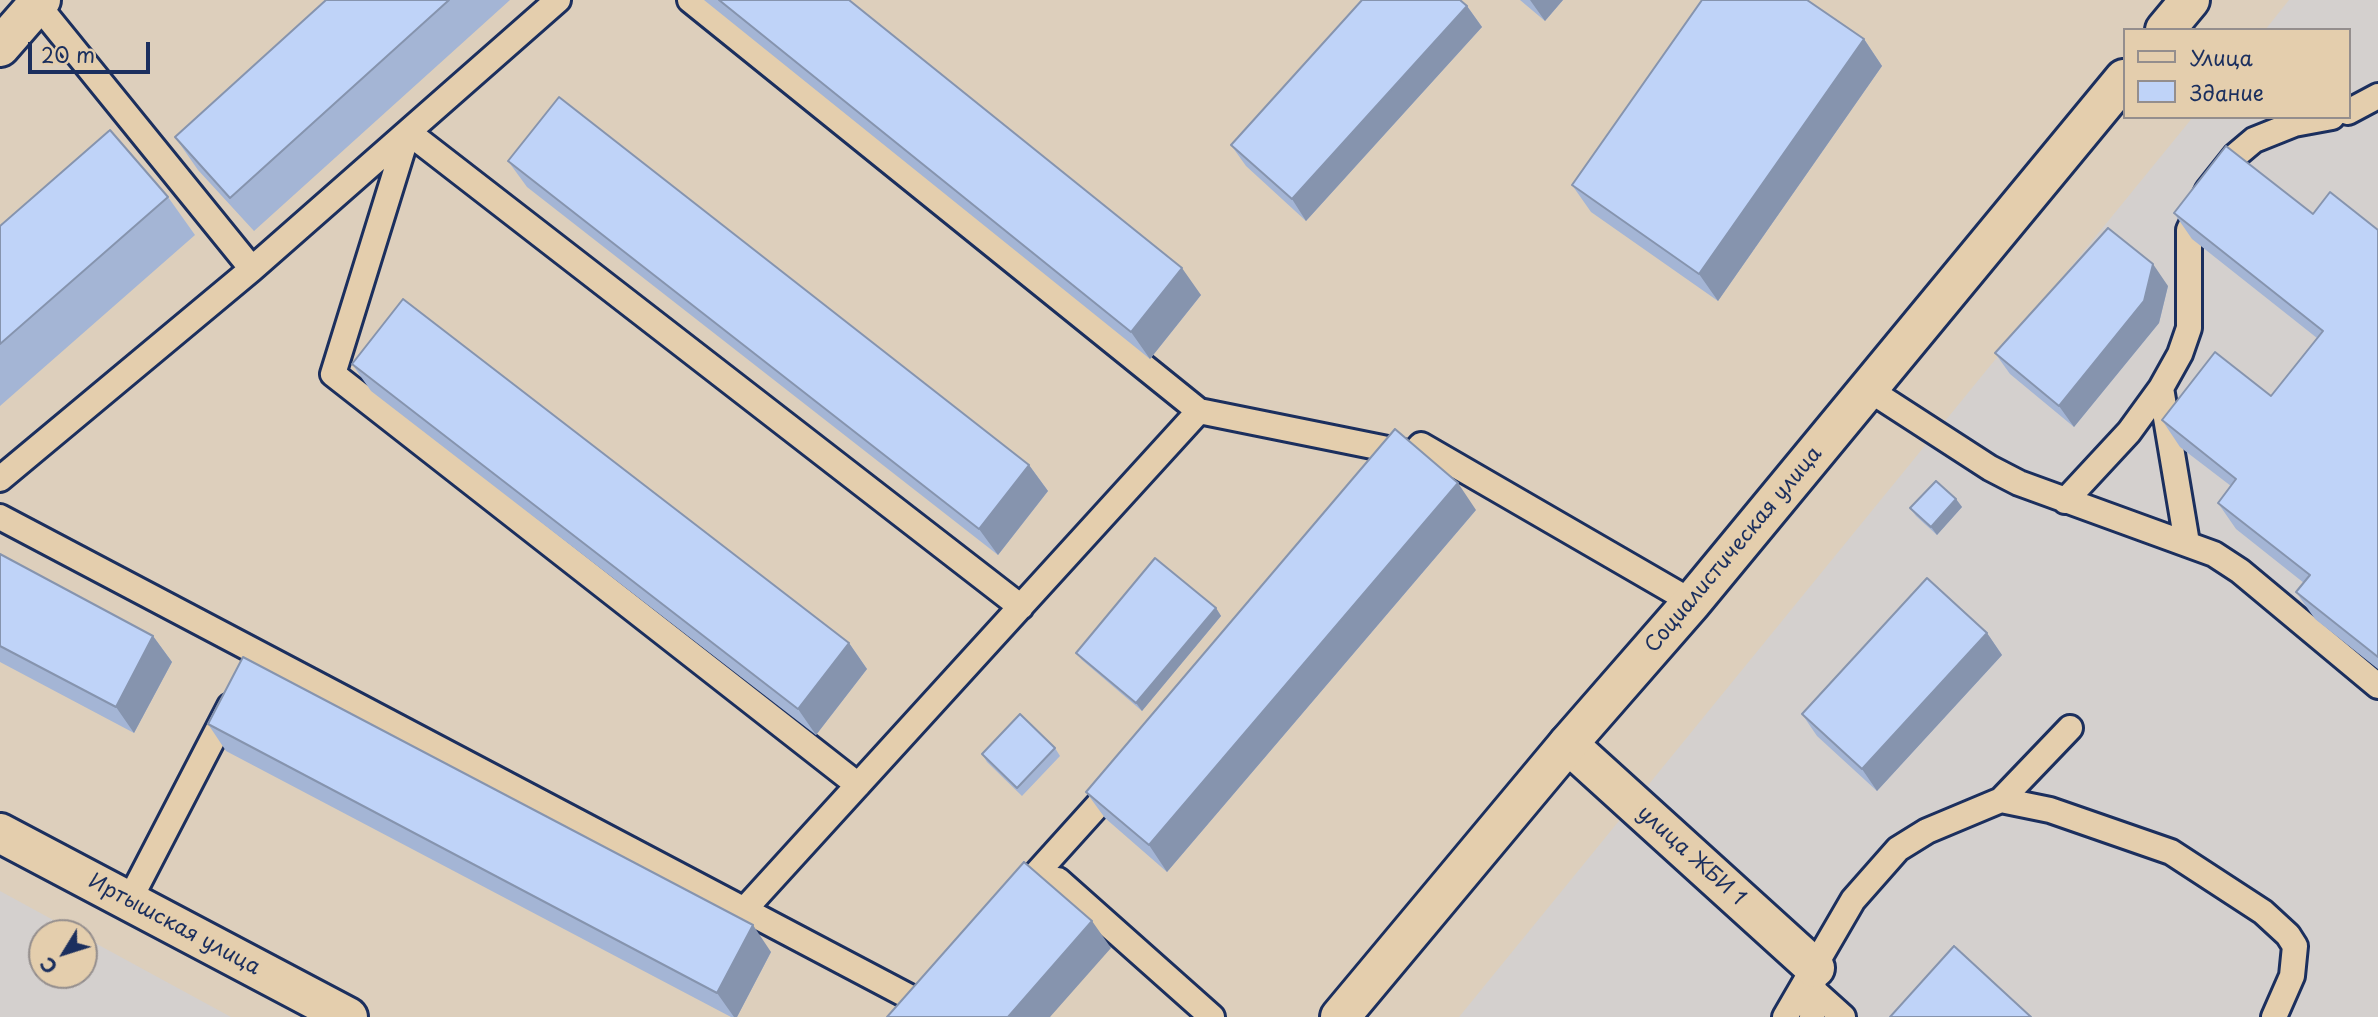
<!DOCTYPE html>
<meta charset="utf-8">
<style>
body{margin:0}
#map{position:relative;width:2378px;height:1017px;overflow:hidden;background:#ddcfbc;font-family:"Playpen Sans",sans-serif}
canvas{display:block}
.legend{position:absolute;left:2123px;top:28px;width:228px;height:91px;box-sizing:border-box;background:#e4cead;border:2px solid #948e8d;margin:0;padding:9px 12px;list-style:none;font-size:21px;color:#1b2f5e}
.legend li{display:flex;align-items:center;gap:14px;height:35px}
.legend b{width:35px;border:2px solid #948e8d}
.north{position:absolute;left:28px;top:919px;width:70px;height:70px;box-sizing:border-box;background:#e4cead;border:2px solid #948e8d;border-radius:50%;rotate:232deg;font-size:19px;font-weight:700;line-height:28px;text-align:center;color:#1b2f5e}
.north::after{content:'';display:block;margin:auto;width:24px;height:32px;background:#1b2f5e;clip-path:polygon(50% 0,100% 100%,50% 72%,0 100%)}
.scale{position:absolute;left:28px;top:42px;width:122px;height:32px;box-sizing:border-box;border:4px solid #1b2f5e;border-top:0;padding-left:9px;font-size:21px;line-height:24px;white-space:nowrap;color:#1b2f5e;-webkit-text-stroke:5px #e4cead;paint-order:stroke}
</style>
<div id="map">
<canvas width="2378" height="1017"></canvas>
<ul class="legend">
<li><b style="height:9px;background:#e4cead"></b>Улица</li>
<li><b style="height:19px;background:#bfd3f8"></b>Здание</li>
</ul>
<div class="north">С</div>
<div class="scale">20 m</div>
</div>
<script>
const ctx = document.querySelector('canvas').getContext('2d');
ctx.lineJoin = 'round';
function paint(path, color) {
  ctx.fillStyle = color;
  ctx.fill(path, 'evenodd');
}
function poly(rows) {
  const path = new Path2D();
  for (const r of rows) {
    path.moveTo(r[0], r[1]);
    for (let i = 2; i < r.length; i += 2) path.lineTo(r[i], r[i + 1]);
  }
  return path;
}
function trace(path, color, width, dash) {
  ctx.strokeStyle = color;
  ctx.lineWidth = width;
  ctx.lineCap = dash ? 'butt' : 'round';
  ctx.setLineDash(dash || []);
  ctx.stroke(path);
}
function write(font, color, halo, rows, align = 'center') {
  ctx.font = font + ' "Playpen Sans",sans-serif';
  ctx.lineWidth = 7;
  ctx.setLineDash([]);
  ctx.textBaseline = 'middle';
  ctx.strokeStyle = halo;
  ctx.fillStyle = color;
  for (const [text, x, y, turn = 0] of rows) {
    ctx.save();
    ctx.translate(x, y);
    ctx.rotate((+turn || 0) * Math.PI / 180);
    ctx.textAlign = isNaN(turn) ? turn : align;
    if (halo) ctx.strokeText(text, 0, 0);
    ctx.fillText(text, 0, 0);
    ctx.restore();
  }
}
paint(poly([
 [2289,0,2378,0,2378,1017,1459,1017,2193,117,2348,117,2348,30,2265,30],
 [0,891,77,933,42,933,42,975,84,975,84,937,231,1017,0,1017]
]), '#d4d0ce');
const service = poly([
 [690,0,1199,411,1412,454],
 [2348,112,2378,96],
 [252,269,558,0],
 [2161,388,2187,543],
 [1868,389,1990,468,2019,483,2214,554,2240,571,2378,686],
 [1395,474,1421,445,1692,602],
 [0,479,252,269,37,4],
 [2065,501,2129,432,2161,388,2180,354,2189,328,2189,230,2208,190,2235,156,2254,140,2294,124,2332,117],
 [0,517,921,1003],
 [858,785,333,374,408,132,1021,607],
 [2001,800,2050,810,2171,852,2263,912,2288,935,2295,946,2292,976,2274,1017],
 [1058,880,1212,1017],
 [1016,896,1118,783],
 [129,901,230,706],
 [744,910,1199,411],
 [1813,990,1843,1017],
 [1785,1017,1853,900,1898,849,1927,831,2001,800,2070,728],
 [1812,1017,1814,973]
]);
const minor = poly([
 [0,47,41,0],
 [1568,744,1815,968]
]);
const secondary = poly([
 [2165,30,2190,0],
 [0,833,348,1017],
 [1340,1017,1568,744,1692,602,2124,79]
]);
trace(service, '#1b2f5e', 30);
trace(minor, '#1b2f5e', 44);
trace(secondary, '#1b2f5e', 44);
trace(service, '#e4cead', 24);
trace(minor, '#e4cead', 38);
trace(secondary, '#e4cead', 38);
paint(poly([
 [326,0,510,0,254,231,198,170,175,137],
 [704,0,849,0,1201,295,1150,359],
 [1520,0,1563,0,1545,21],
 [1467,6,1482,27,1306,221,1246,166,1231,145],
 [1864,39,1882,66,1718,301,1591,212,1572,185],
 [508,161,1029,465,1048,491,998,555,527,187],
 [168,197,195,235,0,406,0,226],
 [2174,213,2378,230,2378,669,2315,619,2296,592,2304,583,2236,529,2218,503,2231,486,2180,447,2162,420,2271,396,2317,338,2192,239],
 [2168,286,2159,323,2074,427,2010,374,1995,353],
 [352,364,849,643,867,669,816,735,371,391],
 [1956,499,1962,507,1937,535,1916,516,1910,508],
 [1476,510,1167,872,1105,818,1086,792],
 [0,554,153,636,172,662,134,733,0,662],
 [1216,608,1221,616,1142,711,1082,660,1076,653],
 [1987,633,2002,655,1877,791,1817,736,1802,714],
 [208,724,771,952,737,1017,731,1017,226,751],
 [1055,748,1060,756,1022,796,987,762,982,754]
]), '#a4b5d5');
paint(poly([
 [1530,0,1563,0,1545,21],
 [1467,6,1482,27,1306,221,1292,199],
 [1864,39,1882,66,1718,301,1699,274],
 [2153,264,2168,286,2159,323,2074,427,2059,406],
 [1182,268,1201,295,1150,359,1131,332],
 [1029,465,1048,491,998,555,979,529],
 [1458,483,1476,510,1167,872,1149,845],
 [1956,499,1962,507,1937,535,1931,527],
 [1216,608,1221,616,1142,711,1136,703],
 [1987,633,2002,655,1877,791,1862,769],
 [153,636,172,662,134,733,116,707],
 [849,643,867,669,816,735,798,709],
 [1092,921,1111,948,1050,1017,1008,1017],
 [753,925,771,952,737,1017,734,1017,717,993]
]), '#8694ae');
const building = poly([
 [326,0,449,0,230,198,175,137,326,0],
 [719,0,849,0,1182,268,1131,332,719,0],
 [1362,0,1460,0,1467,6,1292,199,1231,145,1362,0],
 [1702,0,1807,0,1864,39,1699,274,1572,185,1702,0],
 [559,97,1029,465,979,529,508,161,559,97],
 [110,130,168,197,0,344,0,226,110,130],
 [2226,146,2313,214,2330,192,2378,230,2378,657,2296,592,2310,575,2218,503,2236,479,2162,420,2215,352,2271,396,2323,331,2174,213,2226,146],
 [2108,228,2153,264,2144,301,2059,406,1995,353,2108,228],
 [403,299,849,643,798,709,352,364,403,299],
 [1395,429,1458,483,1149,845,1086,792,1395,429],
 [1936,481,1956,499,1931,527,1910,508,1936,481],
 [0,554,153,636,116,707,0,646,0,554],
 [1155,558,1216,608,1136,703,1076,653,1155,558],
 [1927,578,1987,633,1862,769,1802,714,1927,578],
 [243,657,753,925,717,993,208,724,243,657],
 [1020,714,1055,748,1017,788,982,754,1020,714],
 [1024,862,1092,921,1008,1017,887,1017,1024,862],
 [1954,946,2031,1017,1890,1017,1954,946]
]);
paint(building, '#bfd3f8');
trace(building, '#8694ae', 2);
write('21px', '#1b2f5e', '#e4cead', [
 ["Социалистическая улица",1734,550,-50],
 ["улица ЖБИ 1",1691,856,42],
 ["Иртышская улица",174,925,28]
]);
</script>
